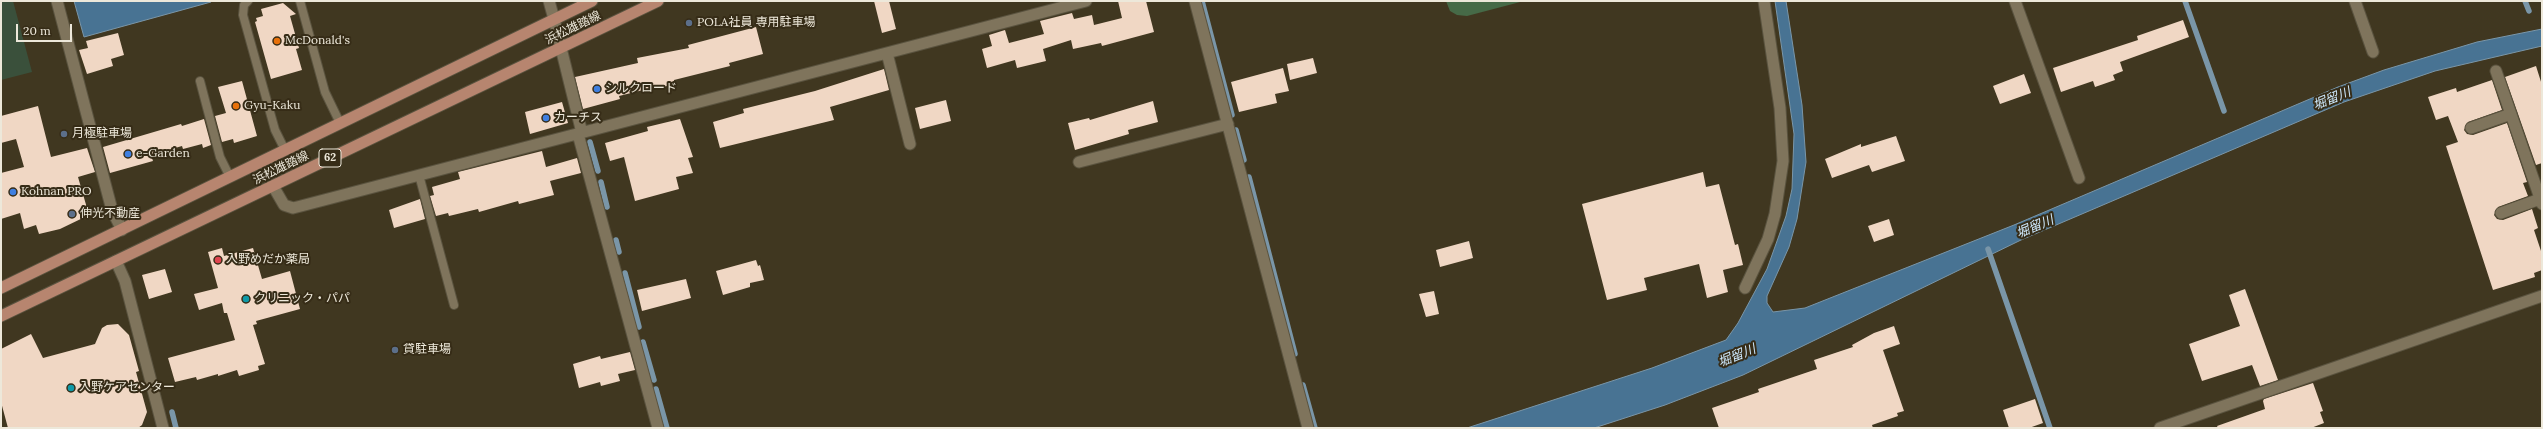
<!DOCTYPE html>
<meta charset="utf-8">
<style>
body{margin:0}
#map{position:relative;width:2543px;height:429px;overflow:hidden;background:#403720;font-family:Lora,serif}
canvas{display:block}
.frame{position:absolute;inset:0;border:2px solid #ede8da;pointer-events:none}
.scale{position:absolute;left:16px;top:24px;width:56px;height:18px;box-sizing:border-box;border:2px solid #ede8da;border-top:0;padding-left:5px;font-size:12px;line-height:14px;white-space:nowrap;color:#ede8da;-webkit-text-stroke:3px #362c17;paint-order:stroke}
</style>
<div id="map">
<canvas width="2543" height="429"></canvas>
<div class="frame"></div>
<div class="scale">20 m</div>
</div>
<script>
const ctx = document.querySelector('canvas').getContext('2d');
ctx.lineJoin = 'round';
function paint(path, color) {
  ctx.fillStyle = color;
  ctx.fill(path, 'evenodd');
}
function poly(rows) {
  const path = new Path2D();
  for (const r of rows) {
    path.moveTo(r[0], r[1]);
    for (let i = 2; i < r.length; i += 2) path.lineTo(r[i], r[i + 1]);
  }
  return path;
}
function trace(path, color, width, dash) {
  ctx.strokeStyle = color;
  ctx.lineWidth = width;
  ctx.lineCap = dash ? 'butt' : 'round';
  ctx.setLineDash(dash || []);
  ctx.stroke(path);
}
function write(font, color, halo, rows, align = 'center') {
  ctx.font = font + ' Lora,"Noto Sans JP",serif';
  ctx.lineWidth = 4;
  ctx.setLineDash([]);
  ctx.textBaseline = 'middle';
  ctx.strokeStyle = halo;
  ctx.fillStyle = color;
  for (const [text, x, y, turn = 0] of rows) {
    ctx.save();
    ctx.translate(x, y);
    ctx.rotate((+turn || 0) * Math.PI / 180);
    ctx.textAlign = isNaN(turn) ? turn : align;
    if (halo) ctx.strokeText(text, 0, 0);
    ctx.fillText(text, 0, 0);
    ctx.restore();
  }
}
paint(poly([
 [1,1,13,1,32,72,1,80]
]), '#3a503b');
paint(poly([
 [1446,1,1524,1,1467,16,1457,15,1450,11]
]), '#466a47');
const water = poly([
 [74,1,211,1,211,2,84,37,74,1],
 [1775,1,1786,1,1802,105,1806,162,1797,219,1789,247,1767,296,1767,303,1773,312,1805,308,2014,225,2338,87,2384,70,2477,42,2542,29,2542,46,2435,71,2344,102,2021,240,1743,375,1665,405,1594,428,1467,428,1652,368,1726,340,1738,323,1767,269,1786,216,1792,189,1794,134,1775,1]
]);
paint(water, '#487393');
trace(water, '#7a96a8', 1);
trace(poly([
 [1202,1,1232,115],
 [2185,1,2224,111],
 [2525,1,2529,11],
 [1236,130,1244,160],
 [590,142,598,171],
 [1249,177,1295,354],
 [601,182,607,207],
 [616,240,619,252],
 [1988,249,2050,428],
 [625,273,639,327],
 [643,342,654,380],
 [1303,385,1315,428],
 [656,389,667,428],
 [172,412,176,428]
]), '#7a96a8', 5.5);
paint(poly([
 [874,1,889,1,896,29,882,33],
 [1118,1,1146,1,1154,32,1102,46,1101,43,1073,49,1071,40,1043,49,1046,61,1017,68,1015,60,987,68,982,49,992,46,989,35,1005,30,1009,43,1044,34,1040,21,1072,13,1074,19,1092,15,1094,25,1122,18],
 [283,3,296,14,290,16,299,48,296,49,302,70,271,79,255,22,257,21,256,18,263,16,261,9],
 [2183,20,2189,37,2120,62,2123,71,2113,75,2115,80,2095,87,2093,81,2061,92,2053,68,2138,40,2137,36],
 [756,27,763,54,729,63,730,66,674,80,674,84,660,88,659,86,619,96,620,99,583,109,575,77,638,63,637,58,689,48,688,45],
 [118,33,124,55,111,59,113,66,87,74,79,50,88,48,86,41],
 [1313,58,1317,73,1290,80,1287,64],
 [2536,66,2542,85,2542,163,2536,165,2505,77],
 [1283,68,1289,91,1275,94,1277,103,1239,112,1231,82],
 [884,69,889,90,830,107,834,120,720,148,713,122,744,113,743,109,815,91],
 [2024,74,2031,93,2000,104,1993,86],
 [2492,80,2502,110,2468,122,2464,130,2467,134,2473,135,2507,123,2527,182,2523,183,2528,196,2498,207,2494,215,2497,219,2503,220,2532,209,2538,228,2534,230,2542,254,2542,270,2534,273,2535,277,2493,290,2446,146,2458,142,2448,116,2436,120,2428,97,2456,88,2457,92],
 [242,81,257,136,234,143,233,139,222,142,215,116,226,113,218,87],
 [946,100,951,121,920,129,915,108],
 [1153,101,1158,122,1128,130,1129,134,1075,150,1068,123,1089,118,1090,120],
 [562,102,568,123,530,134,525,112],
 [38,106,51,157,87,148,95,172,78,177,89,215,60,229,39,234,36,225,24,229,20,213,1,219,1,173,24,167,16,139,1,143,1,116],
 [204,119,211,145,203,148,202,144,183,149,182,146,151,155,153,161,110,173,103,147,181,124,182,126],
 [680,119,693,157,688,158,693,173,676,177,679,189,635,201,624,157,610,161,605,143,648,131,647,127],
 [1896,136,1905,161,1872,172,1869,165,1832,178,1825,159,1861,144,1861,147],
 [542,151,546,167,577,158,581,173,550,181,554,195,519,204,518,201,479,212,478,209,449,216,448,213,436,216,430,196,434,195,432,187,460,179,458,172],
 [1703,172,1706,187,1719,184,1735,245,1738,244,1743,265,1723,270,1728,292,1707,298,1699,264,1644,278,1647,290,1607,300,1582,204],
 [420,199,425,219,394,228,389,210],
 [1889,219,1894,235,1874,242,1868,226],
 [1469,241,1473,258,1440,267,1436,250],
 [222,248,224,256,253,248,262,279,290,271,300,309,256,321,257,324,253,325,265,364,258,366,259,370,239,376,237,370,218,376,218,374,197,380,196,377,175,382,168,358,235,340,227,313,224,313,222,303,199,310,194,294,218,288,208,252],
 [756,260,758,266,760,265,764,280,750,283,750,287,723,295,716,271],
 [165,269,172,292,149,299,142,275],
 [686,279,691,298,642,311,637,290],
 [2245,289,2278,380,2260,386,2252,365,2202,381,2189,344,2240,326,2229,295],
 [1434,291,1439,314,1426,317,1419,294],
 [118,324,129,335,139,371,136,372,147,412,142,425,138,428,8,428,1,402,1,349,31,334,43,358,95,344,102,328,107,325],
 [1894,326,1900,344,1883,350,1904,411,1897,413,1898,416,1872,425,1873,428,1719,428,1712,408,1759,392,1758,389,1817,369,1814,360,1853,347,1852,345,1874,333],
 [630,352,635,370,618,374,620,381,601,386,600,382,579,388,573,364,600,356,601,359],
 [2313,383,2323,411,2320,412,2324,423,2311,428,2218,428,2217,426,2265,409,2263,401,2264,399],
 [2035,399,2043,423,2029,428,2009,428,2003,410]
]), '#f0d7c4');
const service = poly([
 [248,1,244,5,243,15,275,130,285,150],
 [300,1,325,92,340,123],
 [200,81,220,157,230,177],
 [419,175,454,305]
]);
const minor = poly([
 [57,1,112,210,122,230],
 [549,1,554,19],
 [1195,1,1308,428],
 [2015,1,2079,178],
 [2355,1,2373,52],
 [561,48,582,133],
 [887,53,910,144],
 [2496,71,2542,204],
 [2471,128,2511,114],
 [578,134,658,428],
 [1079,162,1228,124],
 [273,186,284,205,293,208,301,206,1086,1],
 [2501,213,2540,199],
 [116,261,125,281,163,428],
 [1745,288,1768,239,1775,214,1783,161,1780,108,1764,1],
 [2160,428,2542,296]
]);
const tertiary = poly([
 [554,19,561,48]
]);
const primary = poly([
 [1,288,592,1],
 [1,316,658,1]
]);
trace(service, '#5a533f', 10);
trace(minor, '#5a533f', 13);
trace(tertiary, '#5a533f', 13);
trace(primary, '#5a533f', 13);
trace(service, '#7f745c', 8);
trace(minor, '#7f745c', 11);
trace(tertiary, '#7f745c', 11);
trace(primary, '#b7856f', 11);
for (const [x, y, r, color] of [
 [689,23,4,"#5c6f8a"],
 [277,41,4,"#e8710a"],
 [597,89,4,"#3f7fe0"],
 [236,106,4,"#e8710a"],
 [546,118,4,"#3f7fe0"],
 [64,134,4,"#5c6f8a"],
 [128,154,4,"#3f7fe0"],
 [13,192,4,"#3f7fe0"],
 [72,214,4,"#5c6f8a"],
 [218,260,4,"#e0444e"],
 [246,299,4,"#0f9aa8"],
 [395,350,4,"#5c6f8a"],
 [71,388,4,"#0f9aa8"]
]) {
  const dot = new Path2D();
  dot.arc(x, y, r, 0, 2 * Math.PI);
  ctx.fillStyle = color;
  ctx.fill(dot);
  trace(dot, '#362c17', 1.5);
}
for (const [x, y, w] of [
 [330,158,22]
]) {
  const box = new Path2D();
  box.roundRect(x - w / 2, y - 9, w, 18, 3);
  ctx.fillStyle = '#362c17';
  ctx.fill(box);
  trace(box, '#ede8da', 1);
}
write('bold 11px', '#ede8da', null, [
 ["62",330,158]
]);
write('12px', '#ede8da', '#362c17', [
 ["POLA社員 専用駐車場",697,23],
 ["McDonald's",285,41],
 ["シルクロード",605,89],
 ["Gyu-Kaku",244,106],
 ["カーチス",554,118],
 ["月極駐車場",72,134],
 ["e-Garden",136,154],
 ["Kohnan PRO",21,192],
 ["伸光不動産",80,214],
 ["入野めだか薬局",226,260],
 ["クリニック・パパ",254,299],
 ["貸駐車場",403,350],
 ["入野ケアセンター",79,388]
], 'left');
write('12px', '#ede8da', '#362c17', [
 ["浜松雄踏線",573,28,-26],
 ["浜松雄踏線",281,168,-26]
]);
write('italic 13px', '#cee9fd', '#362c17', [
 ["堀留川",2332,99,-22],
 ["堀留川",2035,227,-23],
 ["堀留川",1737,356,-22]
]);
</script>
